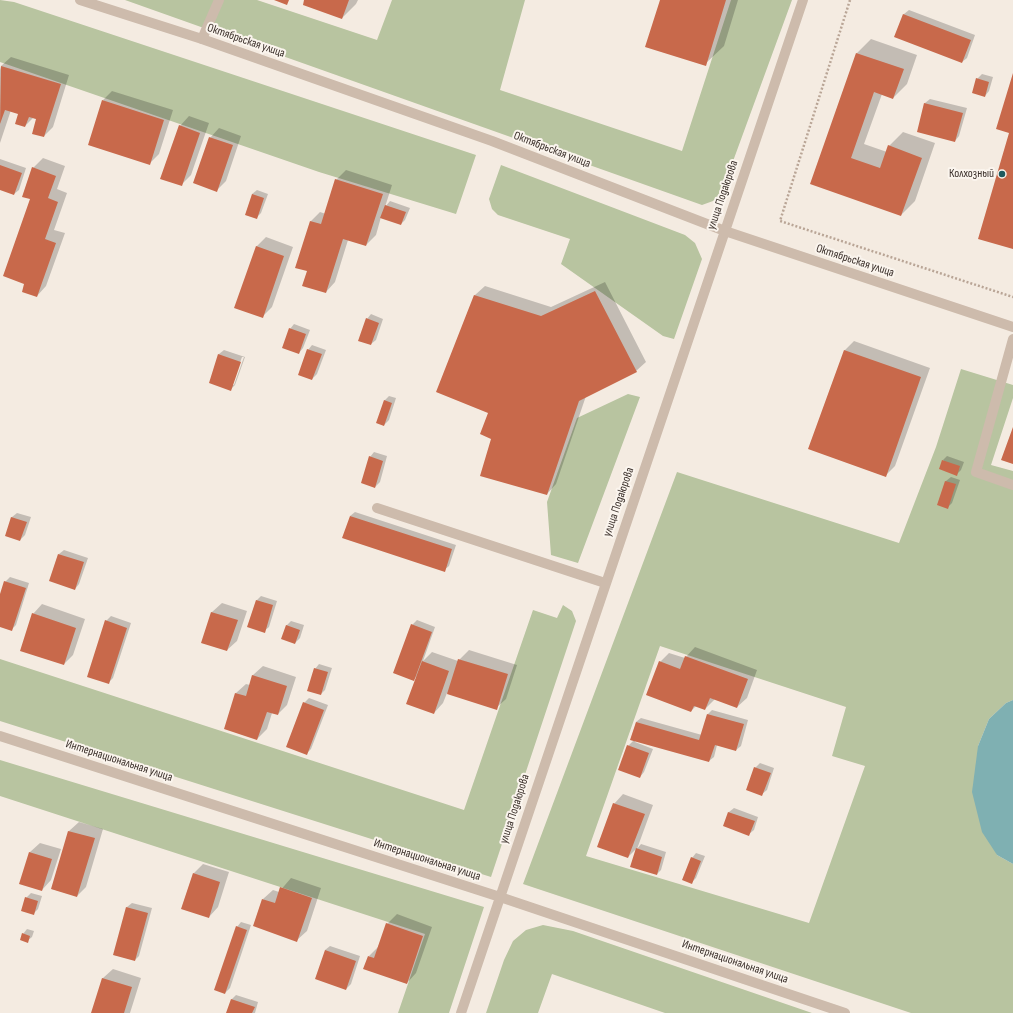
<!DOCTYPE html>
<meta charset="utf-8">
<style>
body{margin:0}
canvas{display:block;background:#f4ebe1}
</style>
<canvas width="1013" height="1013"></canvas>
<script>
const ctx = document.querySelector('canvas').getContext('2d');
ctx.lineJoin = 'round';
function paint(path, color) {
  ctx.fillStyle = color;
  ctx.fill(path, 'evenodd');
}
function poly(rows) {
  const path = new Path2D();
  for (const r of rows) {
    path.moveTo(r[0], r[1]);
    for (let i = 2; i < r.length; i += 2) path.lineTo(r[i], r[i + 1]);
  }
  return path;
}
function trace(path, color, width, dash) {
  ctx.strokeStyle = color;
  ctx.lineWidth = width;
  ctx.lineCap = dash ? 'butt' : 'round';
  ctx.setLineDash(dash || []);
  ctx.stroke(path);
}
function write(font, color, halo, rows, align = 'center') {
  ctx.font = font + ' "Sofia Sans Condensed",sans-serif';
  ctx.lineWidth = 4;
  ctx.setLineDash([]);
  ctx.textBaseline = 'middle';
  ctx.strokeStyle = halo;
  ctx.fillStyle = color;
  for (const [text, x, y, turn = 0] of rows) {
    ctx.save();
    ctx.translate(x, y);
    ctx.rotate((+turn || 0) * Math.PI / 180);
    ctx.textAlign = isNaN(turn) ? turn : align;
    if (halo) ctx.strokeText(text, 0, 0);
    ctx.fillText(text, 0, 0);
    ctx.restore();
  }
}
paint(poly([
 [0,0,14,2,476,155,456,214,319,172,0,62],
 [125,0,257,0,377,40,392,0,525,0,500,90,682,151,731,0,792,0,721,194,713,201,702,205],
 [501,165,685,235,695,243,702,259,674,339,663,336,561,264,570,239,498,215,492,209,489,199],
 [961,369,1013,385,1013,398,991,465,1013,471,1013,700,1006,703,989,719,978,746,997,855,1013,864,1013,1013,911,1013,523,884,677,472,899,543,936,447],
 [660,646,846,707,832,756,865,766,809,923,586,856],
 [628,394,640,397,578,563,551,555,547,502,577,418],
 [563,605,572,611,576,621,491,877,0,721,0,659,464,810,533,610,557,618],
 [0,760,484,907,449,1013,398,1013,425,934,0,796],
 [543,925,573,931,812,1013,665,1013,552,974,538,1013,486,1013,504,960,513,941,526,930]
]), '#b8c4a0');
paint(poly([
 [1013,700,1013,864,997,855,982,832,972,792,978,746,989,719,1006,703]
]), '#7fb0b2');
paint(poly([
 [305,0,358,0,356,4,342,18],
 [661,0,738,0,724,46,705,64],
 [909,10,975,35,967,58,962,62,896,36,904,14],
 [871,39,917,55,907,84,893,98,882,94,864,144,887,152,889,146,903,132,935,143,915,201,901,215,811,183,857,53],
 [11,57,69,75,53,127,44,136,37,119,33,118,25,126,19,113,11,110,0,143,0,70,1,66],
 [982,74,993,77,989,91,985,96,977,79],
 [112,91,173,110,159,154,150,163,103,100],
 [930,99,967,108,959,136,955,141,918,131,925,103],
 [189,116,209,123,191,175,181,185,180,126],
 [219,128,241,136,226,181,216,191,210,138],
 [43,158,65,166,57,189,67,193,54,230,65,233,46,286,37,296,26,284,33,168],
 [0,159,26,168,19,190,14,194,0,189],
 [346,170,392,185,385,207,390,201,410,208,405,220,401,224,381,217,376,235,366,245,348,240,335,282,326,292,308,271,311,221,320,212,326,214,336,180],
 [257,190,268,194,261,213,256,218,252,194],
 [266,237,293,247,272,307,262,317,256,247],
 [605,282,646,362,636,371,586,396,556,484,547,494,493,438,475,295,485,286,551,307],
 [371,314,383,319,376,340,371,344,367,319],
 [294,324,310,330,303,348,299,353,290,329],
 [854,341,930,368,895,466,885,476,810,449,845,350],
 [312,345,326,350,317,374,312,379,308,350],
 [224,350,245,357,235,385,231,389,210,382,219,354],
 [242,357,244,357,234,385,232,385],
 [389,396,396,398,389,420,384,425,384,401],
 [374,452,387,456,380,482,375,487,370,457],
 [947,456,964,462,961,470,957,474,943,460],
 [951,477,960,480,952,503,948,507,938,504,946,481],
 [355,512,456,545,449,566,444,570,350,516],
 [17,513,31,517,25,535,20,540,6,535,12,517],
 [64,550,88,558,79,584,75,589,59,554],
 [10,577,29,583,16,625,11,630,0,626,0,597,5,582],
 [261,596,277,601,269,627,264,631,257,600],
 [222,603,247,611,237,641,227,650,202,642,212,612],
 [42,604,85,619,73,655,64,664,33,614],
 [111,616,131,623,113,678,108,683,106,621],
 [417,620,435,627,423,661,432,652,458,661,469,650,517,665,506,699,496,708,447,693,443,703,434,713,417,676,413,680,412,625],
 [291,621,304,625,300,638,295,643,286,626],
 [695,647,757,670,747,698,737,707,715,699,705,709,696,706,691,711,660,662,669,653,685,658],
 [319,664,332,668,325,690,321,694,315,669],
 [263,666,296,677,287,705,278,714,272,713,267,729,257,739,225,728,236,693,246,684,250,685,253,675],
 [309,698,328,705,311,749,306,754,304,703],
 [712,710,748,720,741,746,736,750,717,745,714,757,709,761,636,740,635,742,653,749,644,772,640,777,628,746,634,740,636,722,641,718,702,735,708,714],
 [760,763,774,768,767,790,762,794,755,768],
 [623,794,653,805,637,849,641,844,666,852,661,870,657,874,632,867,637,848,628,857,614,804],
 [734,808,758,817,754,830,749,834,724,825,729,812],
 [79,822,103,829,86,887,77,896,52,889,69,831],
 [40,843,61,849,51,880,42,890,21,883,30,852],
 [696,853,705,856,696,878,692,882,692,858],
 [203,864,229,872,218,907,209,917,194,873],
 [291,878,321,888,307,931,297,940,263,899,273,890,279,892],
 [31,893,42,896,38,909,33,914,26,898],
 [132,903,152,908,139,956,135,960,114,955,127,907],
 [397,914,432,927,416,973,407,983,369,956,378,947,387,924],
 [241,922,251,925,230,988,225,993,237,927],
 [27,929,34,931,32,937,27,941,23,934],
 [330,946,360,956,351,984,346,989,325,950],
 [113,969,141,978,130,1013,92,1013,103,978],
 [236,995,258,1002,255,1013,227,1013,232,999]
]), '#0003');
paint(poly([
 [274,0,289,0,287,5],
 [304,0,349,0,342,19,303,5],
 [660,0,726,0,706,66,645,47],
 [903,14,971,40,962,63,894,37],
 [856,53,904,69,893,99,874,92,851,158,880,168,888,145,922,158,901,216,810,184],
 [1,66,61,84,44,137,32,134,36,119,29,117,25,127,15,124,18,114,5,110,0,124],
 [1013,73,1013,249,978,239,1009,133,996,129],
 [976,78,989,82,985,97,972,93],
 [102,100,164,120,150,165,88,145],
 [924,103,963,113,955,142,917,132],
 [179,125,200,133,182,186,160,179],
 [209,137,233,145,217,192,193,183],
 [0,165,22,173,14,195,0,190],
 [32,167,56,176,48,198,58,202,45,239,56,243,37,297,22,292,24,284,3,276,30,199,22,197],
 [335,179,383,194,366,246,343,239,326,293,302,286,307,271,295,268,310,221,321,224],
 [252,194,264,198,257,219,245,215],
 [385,205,406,212,401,225,380,218],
 [256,246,284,256,263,318,234,308],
 [595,291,637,372,579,401,547,495,480,476,491,439,480,434,488,413,436,392,474,295,541,316],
 [366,318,379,323,371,345,358,341],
 [289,328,306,334,299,354,282,348],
 [307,349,322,354,312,380,298,375],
 [844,350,921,377,886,477,808,449],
 [218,354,241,362,231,391,209,383],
 [384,400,392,403,384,426,376,423],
 [1013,427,1013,464,1001,460],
 [369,456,383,461,375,488,361,483],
 [942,460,960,466,957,476,939,469],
 [945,481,956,484,948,509,937,505],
 [350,516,452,549,445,572,342,538],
 [11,517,27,522,20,541,5,536],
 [58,554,84,562,75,590,49,581],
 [4,581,26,588,12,631,0,627,0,594],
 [256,600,273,605,265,633,247,627],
 [211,612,238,620,227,651,201,643],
 [32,613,76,628,64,665,20,651],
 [105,620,127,628,109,684,87,677],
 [411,624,432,632,414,681,393,673],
 [286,625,300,630,295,644,281,639],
 [685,656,748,679,737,708,710,698,705,710,694,706,691,712,646,695,659,661,680,669],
 [458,659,508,674,497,710,447,694],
 [422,661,449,671,434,714,406,704],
 [314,668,328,672,321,695,307,691],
 [252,675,287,686,278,715,267,712,257,740,224,729,235,693,246,696],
 [303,702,324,710,307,755,286,747],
 [707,714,744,724,736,751,715,745,709,762,630,740,636,722,699,740],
 [627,745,649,753,640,778,618,770],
 [754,767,771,773,762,796,746,790],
 [613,803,645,814,628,858,597,847],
 [728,812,755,821,749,836,723,826],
 [68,831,95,838,77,897,51,889],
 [636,848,662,857,657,875,630,867],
 [29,852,52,859,42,891,19,884],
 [691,857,701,861,692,884,682,880],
 [193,873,220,882,209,918,181,909],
 [280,887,312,898,297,942,253,926,262,899,275,903],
 [25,897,38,901,34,915,21,911],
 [126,907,148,913,135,961,113,955],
 [386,923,423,936,407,984,363,969,368,956,374,958],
 [236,926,247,930,225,994,214,990],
 [22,933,30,936,28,943,20,940],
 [325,950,356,961,346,990,315,979],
 [102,978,132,987,124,1013,91,1013],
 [231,999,255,1007,252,1013,226,1013]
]), '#c8694b');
trace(poly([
 [850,0,780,221,1013,297]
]), '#b9a596', 2.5, [2, 2]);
trace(poly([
 [202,39,219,0],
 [1013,339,976,472,1013,485],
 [377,508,605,583]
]), '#cdbbac', 10);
trace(poly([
 [80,0,202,39,492,141,725,231,1013,327],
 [0,736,500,897,845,1013],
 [461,1013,803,0]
]), '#cdbbac', 10);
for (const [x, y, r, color] of [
 [1002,174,4,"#1f5a5e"]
]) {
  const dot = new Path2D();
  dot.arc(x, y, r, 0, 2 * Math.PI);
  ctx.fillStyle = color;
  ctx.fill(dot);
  trace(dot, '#fbf5ee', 1.5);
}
write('12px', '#3b302b', '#fbf5ee', [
 ["Октябрьская улица",246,41,19],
 ["Октябрьская улица",552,150,21],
 ["улица Подаюрова",723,195,-71],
 ["Октябрьская улица",855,261,18],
 ["улица Подаюрова",619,502,-71],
 ["Интернациональная улица",119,761,18],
 ["улица Подаюрова",515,809,-72],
 ["Интернациональная улица",427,860,18],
 ["Интернациональная улица",735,962,19]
]);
write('12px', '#3b302b', '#fbf5ee', [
 ["Колхозный",994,174]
], 'right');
</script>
